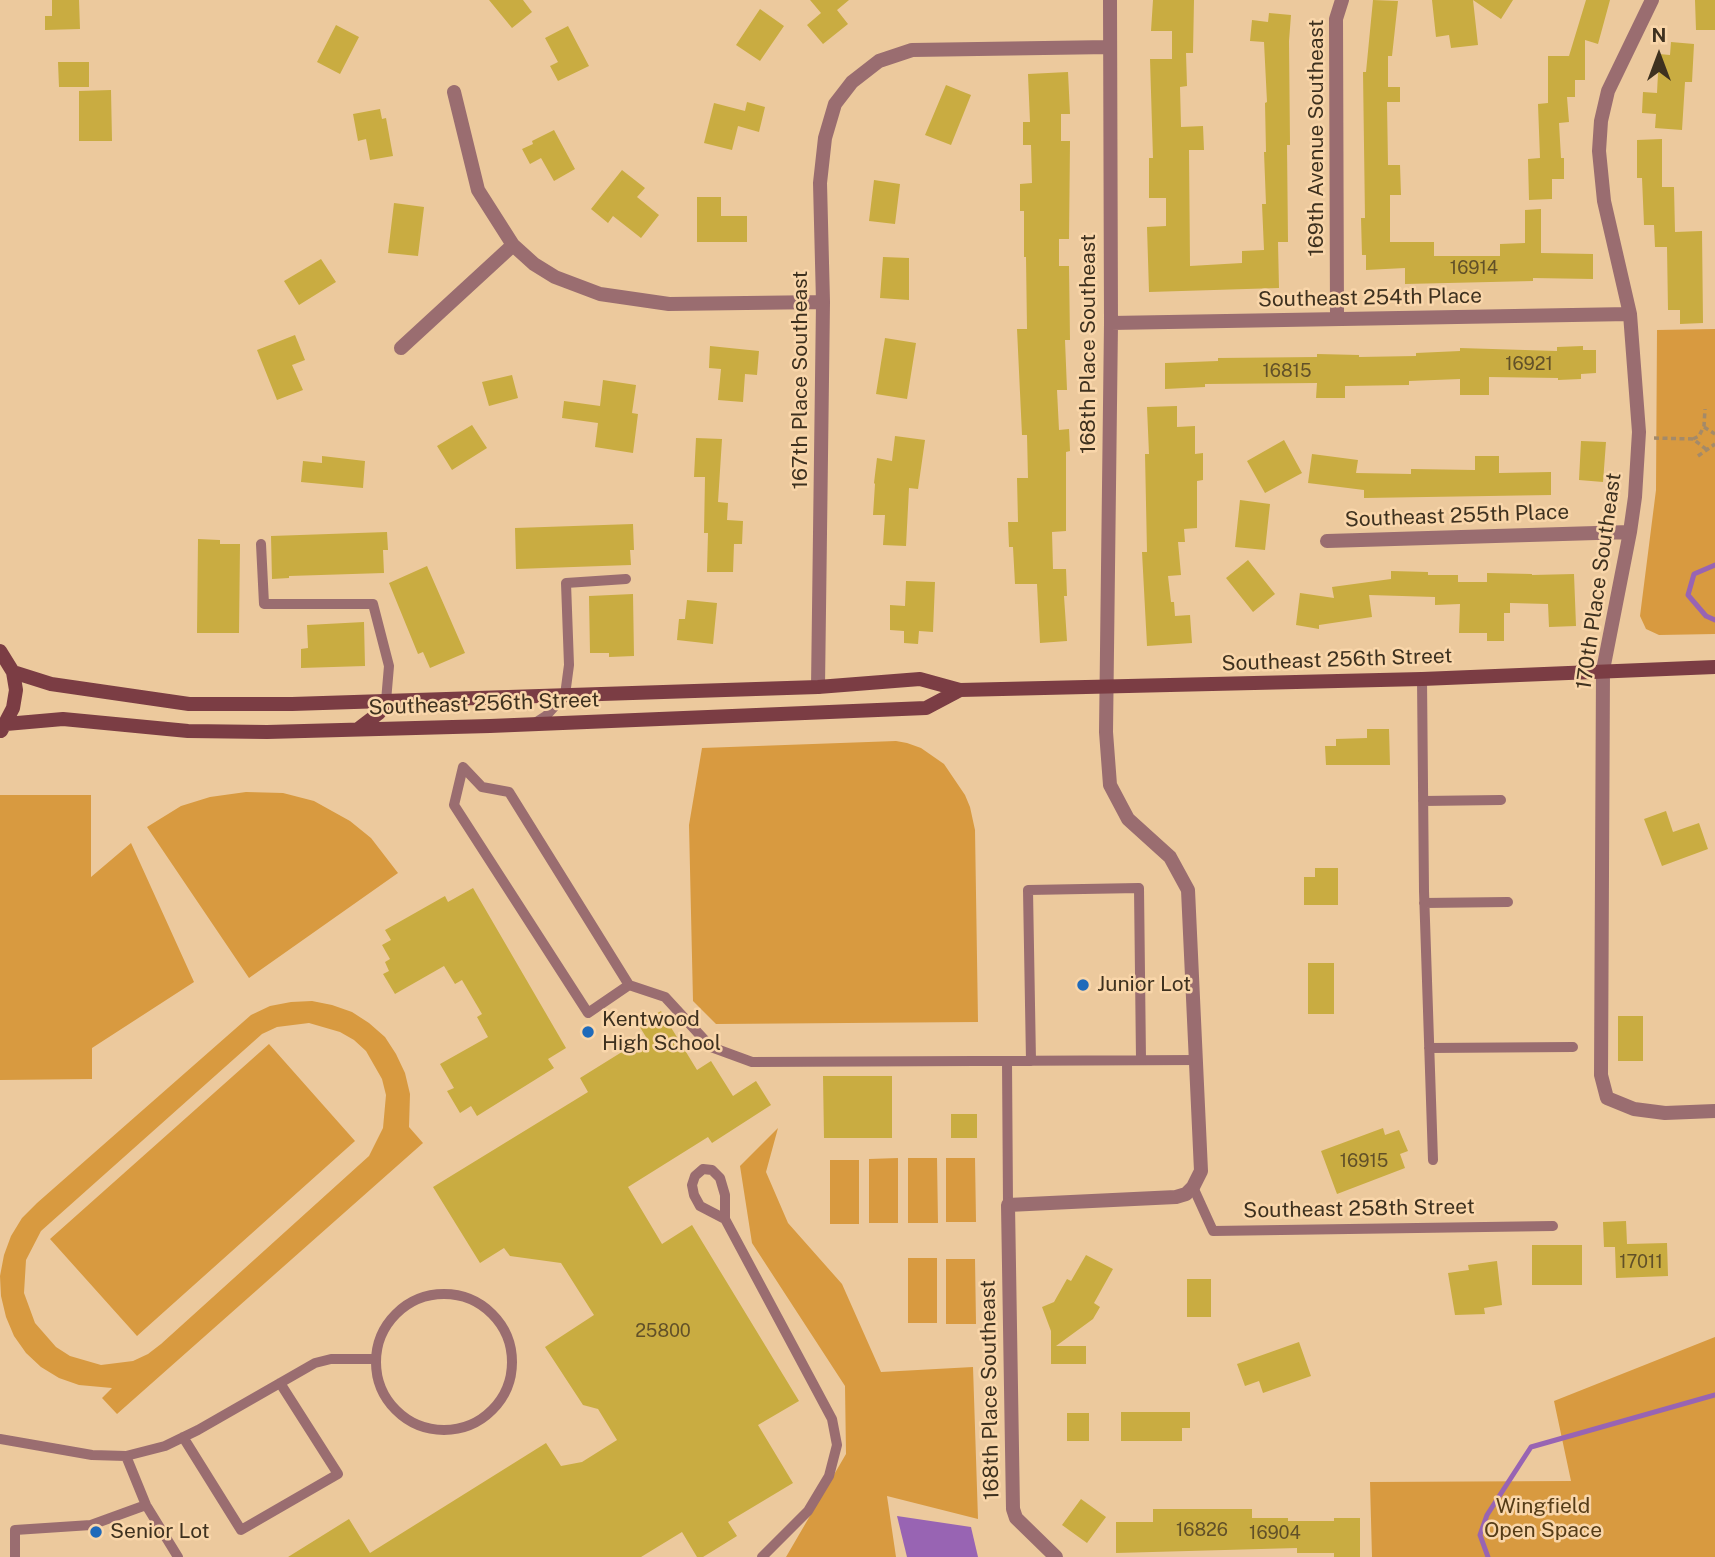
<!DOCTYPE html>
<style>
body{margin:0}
#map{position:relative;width:1715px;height:1557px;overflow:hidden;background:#ecc99d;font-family:"Public Sans",sans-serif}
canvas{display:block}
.north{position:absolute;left:1624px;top:21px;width:70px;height:70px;-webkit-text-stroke:5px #f9d6aa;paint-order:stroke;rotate:0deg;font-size:19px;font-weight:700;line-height:28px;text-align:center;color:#3e311f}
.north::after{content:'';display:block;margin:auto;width:24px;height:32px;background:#3e311f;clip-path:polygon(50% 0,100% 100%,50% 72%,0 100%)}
</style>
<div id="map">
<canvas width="1715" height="1557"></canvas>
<div class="north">N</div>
</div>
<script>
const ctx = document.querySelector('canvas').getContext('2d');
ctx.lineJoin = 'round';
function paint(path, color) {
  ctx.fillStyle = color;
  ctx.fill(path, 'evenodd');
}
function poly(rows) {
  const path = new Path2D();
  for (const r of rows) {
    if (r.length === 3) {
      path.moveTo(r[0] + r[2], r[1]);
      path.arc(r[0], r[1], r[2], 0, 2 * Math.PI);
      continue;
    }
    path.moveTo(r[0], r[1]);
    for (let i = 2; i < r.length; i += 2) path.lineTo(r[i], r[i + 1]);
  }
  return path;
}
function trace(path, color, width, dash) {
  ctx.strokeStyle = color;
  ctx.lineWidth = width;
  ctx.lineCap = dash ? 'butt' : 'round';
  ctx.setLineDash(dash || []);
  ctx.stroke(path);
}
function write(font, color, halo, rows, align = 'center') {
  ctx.font = font + ' "Public Sans",sans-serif';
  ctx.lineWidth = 5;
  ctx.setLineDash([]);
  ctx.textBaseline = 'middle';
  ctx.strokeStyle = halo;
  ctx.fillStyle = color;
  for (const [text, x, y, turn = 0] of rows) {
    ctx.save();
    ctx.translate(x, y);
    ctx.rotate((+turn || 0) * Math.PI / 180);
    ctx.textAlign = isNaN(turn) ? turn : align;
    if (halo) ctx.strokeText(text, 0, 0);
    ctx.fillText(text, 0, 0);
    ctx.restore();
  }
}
paint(poly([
 [1715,329,1715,634,1659,635,1646,629,1640,616,1656,490,1657,330],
 [896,741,907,743,921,748,944,764,965,795,970,807,975,830,978,1022,716,1024,693,1001,689,825,702,748],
 [246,792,283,793,314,801,350,821,371,838,398,873,249,978,147,827,181,806,210,797],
 [0,795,91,795,91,877,131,843,194,982,92,1048,92,1079,0,1080],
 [312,1001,332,1005,352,1012,369,1023,385,1037,396,1054,405,1073,410,1094,409,1127,423,1143,117,1414,102,1398,112,1388,79,1385,59,1378,41,1367,26,1353,14,1336,6,1317,1,1296,0,1276,4,1255,11,1236,22,1218,37,1203,251,1015,270,1006,291,1002],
 [309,1023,340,1032,354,1040,366,1051,382,1079,386,1095,383,1128,369,1156,161,1344,148,1354,133,1361,101,1365,70,1356,56,1347,35,1323,24,1293,26,1260,41,1231,262,1034,277,1027],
 [269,1044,355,1141,137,1336,50,1239],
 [778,1128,766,1172,788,1223,842,1284,881,1372,973,1367,978,1519,887,1496,896,1557,786,1557,846,1454,845,1386,752,1243,740,1166],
 [898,1158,898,1223,869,1223,869,1159],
 [908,1158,937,1158,938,1223,908,1223],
 [946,1158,975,1158,976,1222,946,1222],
 [830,1160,859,1160,859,1224,830,1224],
 [908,1258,937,1258,937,1323,908,1323],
 [946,1259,975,1259,976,1324,946,1324],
 [1715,1337,1715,1557,1372,1557,1370,1482,1571,1481,1554,1401]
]), '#d89a40');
paint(poly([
 [897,1516,971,1527,978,1557,907,1557]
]), '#9864b3');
trace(poly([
 [1715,565,1694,574,1688,595,1706,616,1715,620],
 [1488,1557,1480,1535,1487,1515,1531,1447,1715,1395]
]), '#9864b3', 5);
paint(poly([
 [52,0,79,0,80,29,45,30,45,16,52,16],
 [489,0,523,0,532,12,512,28],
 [810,0,849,0,837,10,848,24,823,44,807,25,821,13],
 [1153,0,1194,0,1193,53,1186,53,1187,86,1180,87,1181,127,1203,126,1204,150,1189,150,1190,266,1242,263,1242,251,1264,250,1262,204,1266,204,1264,152,1266,152,1265,103,1267,102,1264,42,1250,41,1252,20,1268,22,1269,13,1291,15,1289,41,1290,145,1287,145,1288,242,1278,242,1279,288,1149,292,1147,227,1166,226,1166,198,1149,198,1149,158,1153,158,1150,59,1172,59,1172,31,1151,31],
 [1373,0,1398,1,1392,56,1388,56,1388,87,1400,87,1400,102,1387,102,1388,165,1400,165,1401,195,1390,195,1390,242,1434,242,1434,256,1500,256,1500,244,1525,243,1525,210,1541,209,1541,253,1593,254,1593,279,1533,278,1533,281,1405,284,1405,268,1366,270,1366,255,1362,255,1361,218,1365,218,1363,72,1366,72],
 [1432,0,1513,0,1501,19,1473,0,1478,45,1451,48,1449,35,1436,37],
 [1586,0,1610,0,1598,44,1585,40,1585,80,1575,80,1575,97,1567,97,1569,122,1559,123,1561,158,1564,158,1564,179,1552,179,1552,199,1529,200,1528,159,1540,158,1538,104,1548,103,1548,56,1569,56],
 [1695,0,1715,0,1715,30,1696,30],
 [760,9,784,26,760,61,736,45],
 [336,25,359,37,340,74,317,62],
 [568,26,589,66,558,81,550,66,558,62,545,38],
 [1671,42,1694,44,1692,82,1685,82,1682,130,1655,128,1656,114,1642,113,1643,92,1657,93,1659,54,1670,55],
 [58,62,89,62,89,87,59,87],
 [1068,72,1070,114,1061,114,1061,141,1070,141,1069,239,1059,239,1059,266,1069,266,1070,340,1065,340,1067,390,1057,390,1059,430,1069,429,1070,451,1066,452,1066,531,1052,532,1053,569,1066,569,1067,596,1064,596,1067,641,1040,643,1037,584,1015,584,1013,547,1009,547,1008,522,1018,522,1017,478,1028,478,1027,435,1022,435,1017,329,1027,329,1026,257,1024,257,1024,211,1020,211,1020,184,1032,183,1031,145,1023,145,1023,122,1030,122,1028,74],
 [946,85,971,95,951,145,925,135],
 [111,90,112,141,79,141,79,91],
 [747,102,765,107,759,132,738,126,732,150,704,143,714,103,745,111],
 [380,109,382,119,386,118,393,156,370,160,366,139,358,141,353,114],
 [554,130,575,169,554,181,541,158,530,164,522,149,533,144,532,141],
 [1662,139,1662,187,1674,187,1675,232,1702,231,1703,323,1680,324,1680,310,1668,310,1667,247,1655,247,1654,225,1644,225,1642,178,1637,178,1637,140],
 [622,170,645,188,637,197,659,215,641,238,613,216,608,223,591,209],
 [874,180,900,184,895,224,869,221],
 [697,197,721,197,721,216,747,216,747,242,697,242],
 [394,203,424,207,418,256,388,253],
 [883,257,909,258,909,300,880,298],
 [321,259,336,282,299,305,284,281],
 [295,335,305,360,292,365,303,390,277,400,257,350],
 [885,338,916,343,907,399,876,394],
 [710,346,759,351,757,375,745,374,743,402,718,400,721,369,709,368],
 [1583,346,1583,350,1596,350,1596,373,1581,374,1581,379,1558,380,1558,378,1489,377,1489,395,1460,395,1460,379,1409,381,1409,385,1345,386,1345,398,1316,398,1317,383,1205,384,1205,387,1165,389,1165,363,1218,361,1218,358,1317,357,1317,354,1359,355,1359,357,1416,356,1416,353,1460,351,1460,348,1557,351,1557,347],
 [512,375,518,398,489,406,482,382],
 [603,380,636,385,632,413,638,414,633,453,595,447,598,423,562,418,564,401,600,406],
 [1177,406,1177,427,1195,426,1195,454,1203,453,1203,480,1197,481,1197,528,1184,529,1185,542,1178,542,1181,575,1168,576,1171,602,1174,602,1175,616,1190,615,1192,643,1147,646,1142,552,1147,552,1145,454,1149,454,1147,407],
 [472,425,487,448,452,470,437,446],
 [895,436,925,440,918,489,909,488,906,546,883,545,885,515,873,515,875,484,874,483,877,458,892,461],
 [696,438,722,439,718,502,728,503,727,520,743,521,742,544,734,544,733,572,707,572,708,533,704,533,705,477,694,477],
 [1284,440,1302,473,1265,493,1247,461],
 [1581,441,1606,442,1603,482,1579,480],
 [1312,454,1358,460,1356,473,1411,474,1411,469,1475,470,1475,456,1499,456,1499,473,1551,472,1551,495,1364,498,1364,490,1308,483],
 [322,456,365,461,363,488,301,482,303,461,322,463],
 [1240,500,1270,504,1265,550,1235,547],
 [633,524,634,550,630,550,631,565,516,569,515,528],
 [387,532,388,550,383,550,384,573,289,576,289,578,272,579,271,536],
 [198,539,220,540,220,544,240,544,239,633,197,633],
 [1248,560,1275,594,1253,612,1226,578],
 [427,566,465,653,430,668,423,652,418,654,389,583],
 [1391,571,1428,572,1428,575,1458,575,1458,582,1487,582,1487,573,1532,574,1532,575,1574,574,1576,626,1549,627,1548,604,1510,603,1510,613,1504,613,1504,641,1487,641,1487,633,1459,633,1460,604,1435,605,1435,597,1369,595,1372,617,1319,625,1319,629,1296,625,1300,593,1334,598,1332,587,1391,579],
 [906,581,935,582,933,632,919,631,918,644,904,643,904,631,890,630,890,605,905,606],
 [633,594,634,656,609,657,609,653,590,653,589,596],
 [687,600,717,603,713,644,677,640,679,619,685,619],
 [364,622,365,666,301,668,301,649,308,648,307,625],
 [1367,729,1389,729,1390,765,1326,765,1325,746,1336,746,1336,739,1367,738],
 [1666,811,1673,832,1699,823,1708,849,1662,866,1644,819],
 [1315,868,1338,868,1338,905,1304,905,1304,877,1315,877],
 [473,888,566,1048,548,1059,554,1068,477,1116,471,1106,460,1113,447,1091,454,1088,440,1064,488,1037,477,1017,482,1014,462,980,455,984,444,966,395,994,383,974,389,971,385,962,390,959,382,945,391,940,385,930,445,896,448,902],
 [1308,963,1334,963,1334,1014,1308,1014],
 [661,1011,697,1070,711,1061,733,1096,756,1081,771,1105,712,1143,708,1137,628,1187,662,1244,692,1225,799,1401,758,1425,793,1483,728,1522,737,1536,703,1557,697,1557,682,1532,641,1557,288,1557,349,1519,370,1553,546,1443,561,1466,582,1462,617,1440,598,1409,583,1405,545,1347,594,1315,561,1263,510,1256,504,1248,480,1263,433,1187,588,1092,580,1078,646,1037,638,1024],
 [1618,1016,1643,1016,1643,1061,1618,1061],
 [823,1076,892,1076,892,1138,824,1138],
 [951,1114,977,1114,977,1138,951,1138],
 [1383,1128,1385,1135,1399,1130,1408,1151,1400,1154,1405,1168,1337,1194,1321,1151],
 [1626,1221,1627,1244,1667,1243,1668,1276,1616,1278,1615,1247,1604,1247,1603,1222],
 [1532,1245,1582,1245,1582,1285,1532,1285],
 [1086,1255,1113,1269,1094,1303,1100,1307,1093,1319,1056,1346,1086,1346,1086,1364,1051,1364,1051,1331,1042,1307,1054,1302,1067,1279,1071,1281],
 [1497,1261,1502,1305,1484,1308,1485,1314,1455,1315,1448,1273,1469,1270,1468,1265],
 [1187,1279,1211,1279,1211,1317,1187,1317],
 [1299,1342,1311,1376,1263,1393,1259,1381,1245,1386,1237,1364],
 [1121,1412,1190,1412,1190,1428,1182,1428,1182,1441,1121,1441],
 [1067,1413,1089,1413,1089,1441,1067,1441],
 [1081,1499,1106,1517,1087,1543,1062,1525],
 [1153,1509,1252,1509,1252,1518,1288,1518,1288,1521,1334,1521,1334,1518,1360,1518,1360,1557,1334,1557,1334,1553,1297,1553,1297,1548,1116,1553,1116,1522,1153,1522]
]), '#c9ac41');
trace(poly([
 [1704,427,1715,434],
 [1654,438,1693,439,1707,450],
 [1693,439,1699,436,1704,426,1705,409],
 [1698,456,1715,444]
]), '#a48a69', 3.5, [5, 3.5]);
trace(poly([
 [261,544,264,604,373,604,389,666,386,701],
 [1422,679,1424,891,1433,1160],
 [535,723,546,716,565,695,569,665,566,583,626,579],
 [463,767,482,787,509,792,629,985,588,1013,454,805,463,767],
 [1423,801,1501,800],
 [1424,903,1508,902],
 [629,985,665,997,711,1047,752,1062,1197,1060],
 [1429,1048,1573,1047],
 [1007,1061,1008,1205],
 [1031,1061,1028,890,1139,888,1141,1060],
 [1193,1187,1213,1231,1553,1226],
 [725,1219,700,1206,694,1195,692,1185,695,1176,703,1169,712,1170,720,1178,725,1195,725,1219,832,1419,837,1445,829,1476,808,1511,762,1557],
 [444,1362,68],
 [183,1437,241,1530,338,1474,280,1383],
 [0,1439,92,1455,126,1456,165,1446,198,1430,315,1363,331,1359,374,1359],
 [126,1456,146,1505,178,1557],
 [15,1557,15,1530,91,1525,146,1505]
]), '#9a6d70', 10);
trace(poly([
 [1652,0,1608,91,1601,121,1599,151,1604,201,1630,314,1639,432,1635,497,1630,532,1603,670,1601,1075,1607,1098,1634,1109,1665,1113,1715,1111],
 [454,92,478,190,513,245,534,264,555,277,600,294,669,304,823,302],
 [1337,319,1336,19,1342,0],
 [1111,323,1630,314],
 [401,348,513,245],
 [1327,541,1630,532],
 [818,687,823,302,820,183,825,138,835,104,852,82,879,61,912,50,1110,47],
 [1056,1557,1016,1518,1013,1509,1008,1205,1176,1197,1186,1194,1193,1187,1201,1171,1188,890,1170,857,1128,819,1110,785,1106,732,1111,323,1110,0]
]), '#9a6d70', 14);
trace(poly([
 [0,651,13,672,16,690,13,708,1,731],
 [13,672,51,684,189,704,292,704,818,687,920,679,960,690,1422,679,1715,667],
 [6,724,63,719,188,731,267,732,490,726,926,708,960,690],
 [358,729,379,713,386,701]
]), '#7b3d44', 14);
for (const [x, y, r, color] of [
 [1083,985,7,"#1f6aba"],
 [588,1032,7,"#1f6aba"],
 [96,1532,7,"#1f6aba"]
]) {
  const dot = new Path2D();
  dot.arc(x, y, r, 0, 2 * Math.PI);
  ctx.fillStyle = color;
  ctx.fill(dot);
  trace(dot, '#f9d6aa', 2.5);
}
write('18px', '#615028', null, [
 ["16914",1474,268],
 ["16921",1529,364],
 ["16815",1287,371],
 ["16915",1364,1161],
 ["17011",1641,1262],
 ["25800",663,1331],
 ["16826",1202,1530],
 ["16904",1275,1533]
]);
write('21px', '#3e311f', '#f9d6aa', [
 ["169th Avenue Southeast",1317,138,-90],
 ["Southeast 254th Place",1370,298,-1],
 ["168th Place Southeast",1089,344,-90],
 ["167th Place Southeast",801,380,-90],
 ["Southeast 255th Place",1457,516,-2],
 ["170th Place Southeast",1599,581,-82],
 ["Southeast 256th Street",1337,660,-2],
 ["Southeast 256th Street",484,704,-2],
 ["Southeast 258th Street",1359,1209,-1],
 ["168th Place Southeast",990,1390,-91]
]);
write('21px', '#3e311f', '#f9d6aa', [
 ["Junior Lot",1097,985],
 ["Kentwood",602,1020],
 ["High School",602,1044],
 ["Senior Lot",110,1532]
], 'left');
write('21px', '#553c17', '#f9d6aa', [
 ["Wingfield",1543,1507],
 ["Open Space",1543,1531]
]);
</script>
